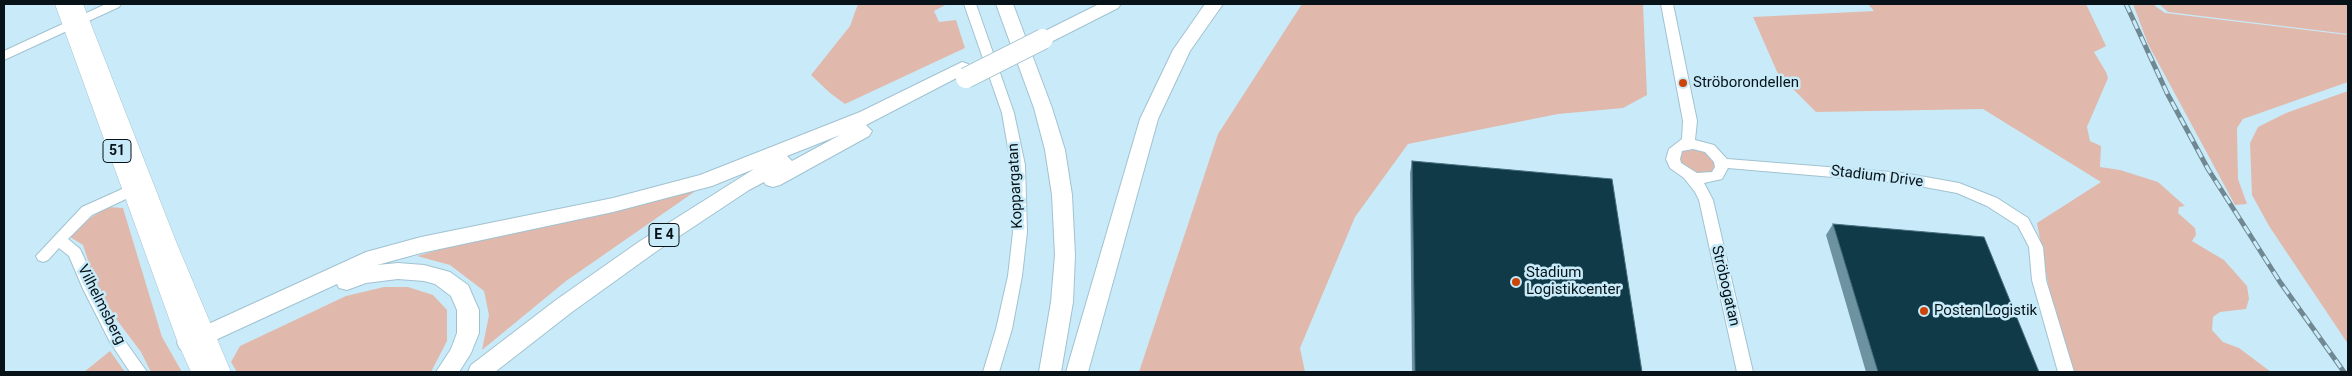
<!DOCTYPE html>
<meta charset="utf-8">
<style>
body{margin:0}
#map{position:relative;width:2352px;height:376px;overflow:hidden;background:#c9ebf9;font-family:Roboto,sans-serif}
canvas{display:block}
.frame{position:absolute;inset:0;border:5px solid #071318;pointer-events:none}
</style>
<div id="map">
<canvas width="2352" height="376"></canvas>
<div class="frame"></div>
</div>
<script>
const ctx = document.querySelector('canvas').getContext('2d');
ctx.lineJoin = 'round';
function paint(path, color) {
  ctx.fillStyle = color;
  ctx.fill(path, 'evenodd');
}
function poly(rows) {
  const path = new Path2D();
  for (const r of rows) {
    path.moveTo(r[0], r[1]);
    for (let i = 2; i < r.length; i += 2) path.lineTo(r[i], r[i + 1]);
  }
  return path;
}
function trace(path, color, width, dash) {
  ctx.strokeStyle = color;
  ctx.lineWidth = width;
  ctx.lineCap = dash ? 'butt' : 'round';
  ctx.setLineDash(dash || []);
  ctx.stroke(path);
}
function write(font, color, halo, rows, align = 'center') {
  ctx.font = font + ' Roboto,sans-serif';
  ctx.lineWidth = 5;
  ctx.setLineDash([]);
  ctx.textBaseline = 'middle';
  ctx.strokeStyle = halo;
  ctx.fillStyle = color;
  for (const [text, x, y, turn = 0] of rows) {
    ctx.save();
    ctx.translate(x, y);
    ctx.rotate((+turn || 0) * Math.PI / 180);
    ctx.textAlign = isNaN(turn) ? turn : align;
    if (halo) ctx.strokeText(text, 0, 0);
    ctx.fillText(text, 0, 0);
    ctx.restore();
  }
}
paint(poly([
 [858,4,947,4,934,11,939,22,956,20,965,48,845,104,830,93,811,75,850,26],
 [1302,4,1643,4,1647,95,1623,108,1558,114,1408,144,1355,217,1300,348,1305,372,1139,372,1218,134],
 [1868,4,2086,4,2106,46,2094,52,2106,72,2108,78,2087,127,2090,141,2101,146,2100,167,2120,170,2158,182,2185,206,2179,207,2178,213,2195,228,2196,235,2192,241,2224,260,2247,286,2249,299,2246,309,2220,312,2213,317,2212,330,2223,342,2239,348,2271,372,2073,372,2049,289,2037,223,2101,182,1983,109,1816,112,1778,74,1753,17,1874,11],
 [2133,4,2155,4,2155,6,2165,13,2348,35,2348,82,2243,119,2237,128,2238,179,2247,204,2235,205,2148,44],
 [2159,4,2348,4,2348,34,2168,12],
 [2348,91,2348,344,2269,226,2252,195,2250,143,2258,127,2286,113],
 [1688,148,1703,150,1717,164,1713,173,1700,175,1680,165,1678,154],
 [697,190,566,281,482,350,489,315,484,291,450,265,417,256,449,247],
 [108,207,123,208,162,337,182,372,151,372,141,352,101,299,83,245,70,237,90,218],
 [384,287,408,287,433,295,447,310,447,341,431,372,237,372,231,362,240,346,346,296],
 [110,351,125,372,84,372]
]), '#e0b9ac');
const minor = poly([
 [106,4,121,4,119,7,4,60,4,51,106,4],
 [964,4,976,4,1014,113,1025,165,1027,232,1022,276,1012,329,999,372,983,372,996,329,1008,276,1013,232,1011,165,1002,113,964,4],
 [1661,4,1673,4,1697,121,1695,140,1714,145,1727,159,1903,173,1959,183,1997,198,2028,218,2043,247,2046,280,2074,372,2058,372,2032,280,2029,247,2018,226,1987,206,1957,193,1903,183,1728,168,1722,179,1704,183,1713,200,1753,372,1737,372,1699,200,1695,192,1684,178,1670,168,1666,159,1669,149,1682,139,1683,121,1661,4],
 [1693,149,1705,152,1714,162,1715,167,1712,172,1697,173,1681,163,1680,159,1682,151,1693,149],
 [140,181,145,182,147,186,145,190,92,215,68,239,80,249,120,334,147,372,130,372,110,342,83,289,69,256,59,248,48,260,43,262,38,260,36,256,82,207,140,181]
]);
const major = poly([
 [55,4,83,4,177,244,231,372,211,372,179,292,211,372,191,372,178,343,55,4]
]);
const highway = poly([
 [996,4,1013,4,1052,108,1065,150,1072,195,1075,255,1073,302,1061,372,1039,372,1051,302,1055,255,1052,195,1045,150,1034,108,996,4],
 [1099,4,1121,4,1118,8,1049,43,1043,45,1037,43,1034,39,1037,35,1099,4],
 [1205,4,1223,4,1190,51,1158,119,1088,372,1066,372,1140,119,1173,50,1205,4],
 [962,62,968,64,971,68,968,72,866,125,872,131,869,136,780,185,773,187,766,185,764,182,749,190,654,253,572,312,495,372,468,372,471,365,556,300,640,241,754,169,712,186,613,212,421,253,377,265,398,263,424,265,450,272,468,285,479,310,479,333,471,353,459,372,436,372,451,349,457,333,457,310,451,296,435,284,424,281,398,279,366,283,347,290,339,288,337,284,196,349,188,352,180,349,177,343,180,337,366,252,421,237,613,198,700,175,860,112,962,62],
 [840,135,792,161,787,156,840,135]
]);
trace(minor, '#a1c2d0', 2);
trace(major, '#a1c2d0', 1);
trace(highway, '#a1c2d0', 2);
paint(minor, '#fff');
paint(major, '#fff');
paint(highway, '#fff');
const rail = poly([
 [2126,4,2167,93,2208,169,2280,282,2344,372]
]);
trace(rail, '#708892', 5);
trace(rail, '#c9ebf9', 3, [9]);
const highwayBridge = poly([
 [966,78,1043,39]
]);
trace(highwayBridge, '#a1c2d0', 22, []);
trace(highwayBridge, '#fff', 20);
paint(poly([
 [1412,161,1642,372,1412,372,1410,173],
 [1833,224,2039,372,1866,372,1826,235]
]), '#6d92a0');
const building = poly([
 [1412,161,1612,179,1642,372,1415,372,1412,161],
 [1833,224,1984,237,2039,372,1878,372,1833,224]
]);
paint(building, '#113a48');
trace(building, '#486f7d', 1);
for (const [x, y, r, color] of [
 [1683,83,5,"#cb4409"],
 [1516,282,5,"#cb4409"],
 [1924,311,5,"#cb4409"]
]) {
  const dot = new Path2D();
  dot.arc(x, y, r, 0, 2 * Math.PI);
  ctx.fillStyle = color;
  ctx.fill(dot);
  trace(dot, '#c9ebf9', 2);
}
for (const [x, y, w] of [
 [117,151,28],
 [664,235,30]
]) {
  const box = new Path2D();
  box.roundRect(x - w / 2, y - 11.5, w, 23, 4);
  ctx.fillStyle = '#c9ebf9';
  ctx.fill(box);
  trace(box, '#071318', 1);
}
write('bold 14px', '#071318', null, [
 ["51",117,151],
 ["E 4",664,235]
]);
write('15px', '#071318', '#c9ebf9', [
 ["Ströborondellen",1693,83],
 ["Stadium",1526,273],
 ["Logistikcenter",1526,290],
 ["Posten Logistik",1934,311]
], 'left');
write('15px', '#071318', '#c9ebf9', [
 ["Stadium Drive",1877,177,7],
 ["Koppargatan",1016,186,-93],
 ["Ströbogatan",1725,286,77],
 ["Vilhelmsberg",101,305,63]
]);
</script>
